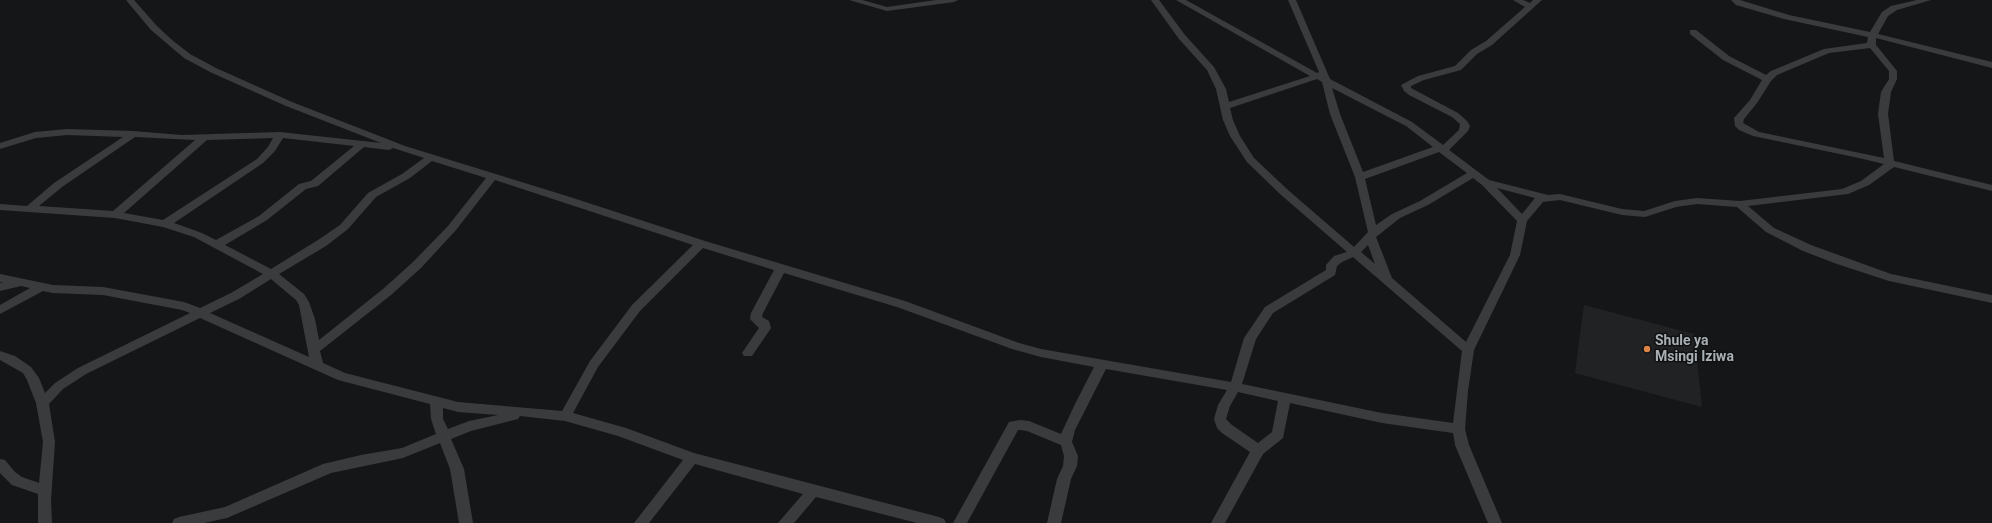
<!DOCTYPE html>
<style>
body{margin:0}
canvas{display:block;background:#151617}
</style>
<canvas width="1992" height="523"></canvas>
<script>
const ctx = document.querySelector('canvas').getContext('2d');
ctx.lineJoin = 'round';
function paint(path, color) {
  ctx.fillStyle = color;
  ctx.fill(path, 'evenodd');
}
function poly(rows) {
  const path = new Path2D();
  for (const r of rows) {
    path.moveTo(r[0], r[1]);
    for (let i = 2; i < r.length; i += 2) path.lineTo(r[i], r[i + 1]);
  }
  return path;
}
function trace(path, color, width, dash) {
  ctx.strokeStyle = color;
  ctx.lineWidth = width;
  ctx.lineCap = dash ? 'butt' : 'round';
  ctx.setLineDash(dash || []);
  ctx.stroke(path);
}
function write(font, color, halo, rows, align = 'center') {
  ctx.font = font + ' Roboto,sans-serif';
  ctx.lineWidth = 3;
  ctx.setLineDash([]);
  ctx.textBaseline = 'middle';
  ctx.strokeStyle = halo;
  ctx.fillStyle = color;
  for (const [text, x, y, turn = 0] of rows) {
    ctx.save();
    ctx.translate(x, y);
    ctx.rotate((+turn || 0) * Math.PI / 180);
    ctx.textAlign = isNaN(turn) ? turn : align;
    if (halo) ctx.strokeText(text, 0, 0);
    ctx.fillText(text, 0, 0);
    ctx.restore();
  }
}
paint(poly([
 [1584,305,1694,334,1702,407,1575,373]
]), '#212224');
paint(poly([
 [126,0,134,0,157,26,172,40,190,54,216,68,292,102,405,146,570,197,705,241,905,301,1019,343,1041,349,1231,382,1244,338,1265,307,1326,270,1326,265,1334,256,1347,252,1280,194,1247,162,1230,136,1223,120,1216,89,1207,70,1179,39,1151,0,1159,0,1185,35,1214,67,1226,89,1229,102,1310,76,1176,0,1186,0,1317,73,1319,72,1288,0,1296,0,1330,79,1412,122,1443,145,1459,130,1460,124,1452,117,1409,95,1404,91,1401,85,1418,76,1455,66,1471,50,1486,41,1525,7,1513,0,1523,0,1530,3,1533,0,1542,0,1492,45,1477,54,1461,70,1424,80,1411,86,1411,88,1458,113,1467,121,1470,126,1468,131,1449,150,1489,180,1548,195,1560,194,1622,209,1644,211,1675,201,1697,198,1740,201,1842,189,1861,181,1884,164,1859,158,1753,136,1739,130,1735,126,1734,118,1750,100,1762,80,1723,60,1690,34,1690,30,1696,30,1729,56,1766,75,1771,71,1824,49,1867,43,1868,37,1784,19,1736,5,1731,0,1740,0,1789,15,1870,32,1882,12,1891,6,1917,0,1931,0,1897,10,1888,16,1878,34,1992,62,1992,68,1876,38,1876,45,1897,71,1897,79,1891,92,1888,114,1894,161,1992,185,1992,191,1894,167,1869,185,1848,194,1748,206,1774,228,1811,245,1891,274,1992,295,1992,303,1889,281,1837,264,1803,251,1766,232,1737,207,1697,204,1676,207,1645,217,1622,215,1560,200,1543,202,1527,221,1520,255,1474,350,1468,391,1465,429,1469,445,1502,523,1488,523,1455,445,1453,433,1382,423,1290,403,1283,438,1263,454,1225,523,1211,523,1250,452,1222,433,1217,428,1214,419,1218,405,1227,390,1106,369,1075,430,1072,442,1078,456,1077,466,1071,479,1061,523,1047,523,1057,479,1063,466,1064,456,1061,445,1027,431,1020,430,1018,430,967,523,953,523,1009,422,1020,420,1029,421,1061,434,1075,404,1094,367,1041,357,1012,349,897,307,784,273,763,313,762,317,769,321,771,328,752,356,744,356,742,353,759,328,750,319,751,313,774,270,703,248,640,311,598,367,573,413,626,428,694,453,939,517,944,519,946,523,917,523,816,497,794,523,778,523,803,494,695,464,649,523,634,523,683,460,618,436,565,421,520,416,518,419,471,431,451,439,464,469,473,523,459,523,450,469,440,443,403,458,331,473,227,518,204,523,172,523,174,519,179,517,225,507,323,464,361,455,402,448,436,434,431,419,430,404,338,380,200,318,86,374,63,389,49,404,55,442,51,500,52,523,38,523,38,494,12,485,0,473,0,459,5,460,15,472,22,477,39,483,43,442,36,403,27,380,23,373,0,360,0,351,15,356,31,367,39,378,45,393,55,383,78,368,190,313,182,310,103,295,53,293,43,291,0,314,0,305,30,288,21,286,0,291,0,283,3,282,0,282,0,274,53,285,103,287,184,302,200,308,231,293,263,274,194,237,163,227,115,218,0,210,0,204,27,206,54,183,123,137,67,135,36,138,0,149,0,143,35,132,67,129,133,131,182,135,280,132,381,143,286,106,210,72,184,58,151,30,126,0],
 [1870,48,1889,71,1889,79,1881,92,1878,114,1884,158,1759,132,1743,123,1744,119,1757,103,1771,81,1777,75,1829,53,1870,48],
 [1317,79,1322,82,1330,114,1355,177,1368,232,1354,247,1288,190,1254,158,1240,136,1233,120,1230,108,1317,79],
 [1332,88,1406,126,1433,147,1363,172,1340,114,1332,88],
 [135,137,195,140,113,211,39,206,62,187,135,137],
 [273,138,268,147,257,159,163,220,124,213,207,140,273,138],
 [283,138,354,146,311,181,299,184,259,216,216,240,202,233,174,223,263,163,275,151,283,138],
 [364,147,389,150,393,148,424,158,402,174,368,193,340,225,318,240,271,269,225,245,267,220,306,189,318,186,364,147],
 [1439,152,1467,173,1420,201,1392,214,1376,225,1365,179,1439,152],
 [432,161,486,178,448,226,413,262,383,289,319,340,315,319,309,302,304,294,279,274,326,246,348,229,376,197,410,178,432,161],
 [1473,178,1482,185,1517,221,1510,255,1466,342,1392,278,1376,237,1400,218,1428,205,1473,178],
 [495,180,693,245,632,305,590,361,562,411,458,402,345,373,323,363,320,351,391,295,421,268,456,230,495,180],
 [1497,188,1535,198,1522,214,1497,188],
 [1368,245,1375,264,1361,252,1368,245],
 [1353,257,1462,351,1453,423,1382,413,1242,384,1256,339,1273,313,1335,275,1337,266,1342,262,1353,257],
 [271,279,296,300,299,305,309,357,210,313,239,299,271,279],
 [1238,392,1278,401,1272,432,1258,443,1232,425,1226,419,1230,406,1238,392],
 [443,408,458,412,498,415,469,421,448,429,443,419,443,408],
 [849,0,862,0,887,7,936,0,958,0,954,2,887,11,849,0]
]), '#393b3d');
for (const [x, y, r, color] of [
 [1647,349,4,"#dc8448"]
]) {
  const dot = new Path2D();
  dot.arc(x, y, r, 0, 2 * Math.PI);
  ctx.fillStyle = color;
  ctx.fill(dot);
  trace(dot, '#101112', 1.5);
}
write('bold 14px', '#a9b0b5', '#101112', [
 ["Shule ya",1655,341],
 ["Msingi Iziwa",1655,357]
], 'left');
</script>
